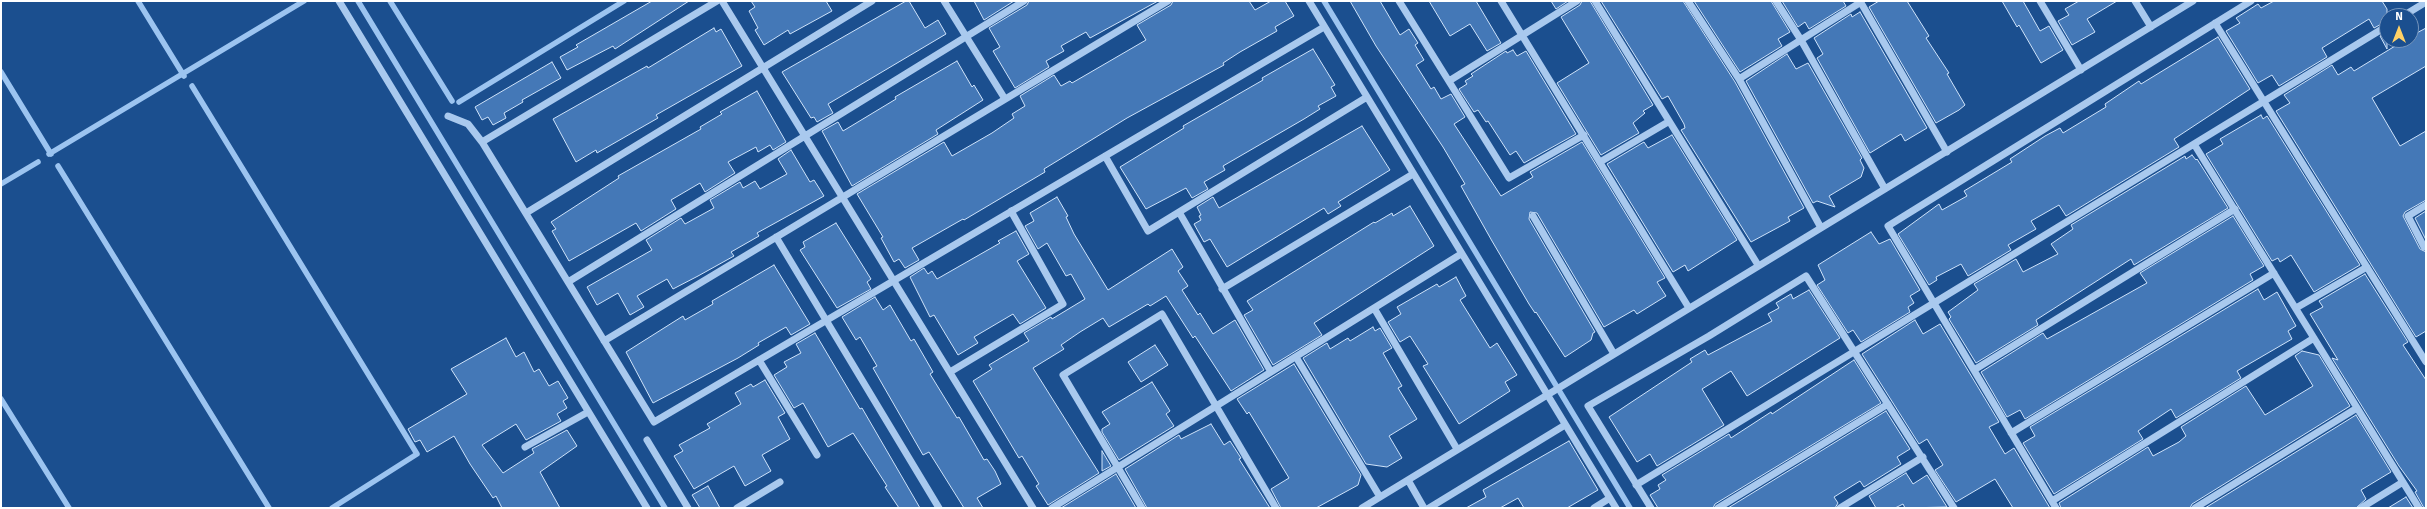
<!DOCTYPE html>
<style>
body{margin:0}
#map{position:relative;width:2427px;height:509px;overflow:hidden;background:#1b4f8f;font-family:Signika,sans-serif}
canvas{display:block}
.frame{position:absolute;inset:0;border:2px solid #fff;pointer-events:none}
.north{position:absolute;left:2379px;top:8px;width:40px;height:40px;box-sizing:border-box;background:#1b4f8f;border:1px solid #7695bc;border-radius:50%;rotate:0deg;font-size:11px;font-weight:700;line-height:16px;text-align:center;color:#fff}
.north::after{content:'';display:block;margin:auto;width:14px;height:18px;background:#ffd166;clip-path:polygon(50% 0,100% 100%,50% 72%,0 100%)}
</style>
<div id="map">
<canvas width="2427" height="509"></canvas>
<div class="frame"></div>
<div class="north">N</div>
</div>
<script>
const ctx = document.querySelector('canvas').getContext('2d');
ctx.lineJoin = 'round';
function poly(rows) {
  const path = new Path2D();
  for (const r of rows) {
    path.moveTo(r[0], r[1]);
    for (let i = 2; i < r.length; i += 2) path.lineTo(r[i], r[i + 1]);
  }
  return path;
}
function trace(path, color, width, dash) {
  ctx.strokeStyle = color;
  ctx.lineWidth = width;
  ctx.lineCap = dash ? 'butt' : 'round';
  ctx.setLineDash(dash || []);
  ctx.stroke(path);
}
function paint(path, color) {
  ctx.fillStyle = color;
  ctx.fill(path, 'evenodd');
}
trace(poly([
 [138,1,184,76],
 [358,1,665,508],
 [390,1,452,101],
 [1324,1,1630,508],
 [1,72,51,154],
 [192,86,417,454,332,508],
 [459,102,624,1],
 [49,154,304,1],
 [58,166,269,508],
 [1,184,38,162],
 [1,399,69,508]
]), '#9cc4f0', 5.5);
const building = poly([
 [652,1,689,1,615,49,613,46,567,70,560,57,578,47,576,45,652,1],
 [751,1,826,1,832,11,790,34,788,30,764,45,755,30,758,28,749,11,755,7,751,1],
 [906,1,909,1,925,28,938,20,946,34,828,104,833,113,817,122,814,117,811,118,782,72,906,1],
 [974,1,1014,1,984,20,974,1],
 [1029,1,1158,1,1090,38,1086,32,1061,46,1064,51,1046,61,1049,67,1015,88,993,51,1000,47,989,28,1027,5,1029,1],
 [1173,1,1249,1,1255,10,1271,1,1285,1,1294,16,1275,27,1277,31,1240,52,1223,63,1224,65,1127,118,1062,158,1044,169,1045,172,964,220,963,219,912,248,919,260,905,268,899,259,894,262,881,238,883,237,857,194,944,142,952,156,992,133,1014,118,1012,114,1025,106,1020,96,1054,75,1061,86,1070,81,1072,83,1146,40,1137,25,1171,5,1173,1],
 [1350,1,1380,1,1400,35,1409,29,1418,43,1415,45,1424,60,1416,65,1431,89,1434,87,1441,99,1451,94,1465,117,1454,124,1501,196,1533,177,1530,172,1582,142,1665,278,1657,282,1666,296,1637,314,1634,310,1604,327,1537,213,1530,212,1529,219,1595,332,1593,333,1591,340,1565,357,1536,312,1535,313,1529,304,1492,241,1461,186,1465,184,1443,147,1376,46,1350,1],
 [1429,1,1476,1,1501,43,1487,51,1470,24,1450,36,1429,1],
 [1551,1,1568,1,1556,9,1551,1],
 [1582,1,1590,1,1653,105,1643,111,1645,113,1633,123,1639,133,1601,155,1557,83,1589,63,1561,17,1580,5,1582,1],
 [1601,1,1683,1,1735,82,1804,208,1788,217,1790,221,1751,242,1681,130,1685,128,1684,124,1668,96,1662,99,1601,1],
 [1694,1,1771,1,1790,32,1778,39,1782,46,1740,72,1694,1],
 [1782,1,1843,1,1846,6,1809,29,1805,22,1798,27,1782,1],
 [1879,1,1907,1,1929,36,1926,38,1949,73,1947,74,1965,105,1959,110,1936,123,1869,7,1879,1],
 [2002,1,2023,1,2040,31,2049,26,2063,50,2041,63,2019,25,2017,27,2002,1],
 [2079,1,2117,1,2087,19,2095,32,2072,45,2058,21,2069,15,2065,9,2079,1],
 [2274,1,2382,1,2387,9,2387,21,2374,28,2369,19,2322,48,2327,57,2279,86,2272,75,2258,83,2226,31,2240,23,2236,18,2258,4,2261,8,2274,1],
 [1860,12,1927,128,1905,141,1901,134,1870,153,1817,58,1823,54,1814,38,1851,14,1852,17,1860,12],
 [714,28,716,32,721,29,742,66,656,115,658,118,644,126,597,153,596,150,576,162,553,119,647,66,648,68,714,28],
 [2426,28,2426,66,2372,98,2400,146,2426,131,2426,200,2405,212,2403,216,2420,249,2426,252,2426,331,2416,337,2276,111,2290,103,2284,95,2332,65,2338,75,2351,67,2354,71,2405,40,2411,40,2411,36,2426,28],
 [2387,32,2387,49,2380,36,2387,32],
 [2218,37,2250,89,2174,139,2179,147,2066,216,2059,205,2031,221,2036,229,2008,245,2011,250,1968,276,1961,264,1936,277,1937,280,1929,285,1898,234,1939,204,1942,210,1967,196,1964,191,2012,162,2010,159,2045,136,2060,128,2063,133,2106,107,2105,104,2139,81,2141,84,2218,37],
 [1313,49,1335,85,1331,87,1336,96,1318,106,1320,109,1304,119,1223,166,1225,170,1204,182,1208,189,1192,198,1186,188,1146,209,1120,167,1184,128,1183,126,1263,80,1262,78,1313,49],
 [1513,50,1517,56,1526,51,1576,134,1524,163,1516,151,1510,155,1488,121,1486,122,1478,110,1474,112,1459,89,1467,84,1465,81,1473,76,1471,74,1506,51,1507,53,1513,50],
 [1787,54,1796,69,1808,63,1862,158,1860,160,1864,168,1861,177,1829,196,1835,207,1817,201,1813,203,1746,81,1787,54],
 [957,61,972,87,974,85,983,100,936,130,938,134,852,186,822,131,838,122,843,131,896,99,895,97,957,61],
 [552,62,561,78,522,100,523,102,504,113,506,118,493,125,488,117,482,120,475,107,552,62],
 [757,91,786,142,773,150,770,145,758,152,756,147,728,162,735,173,705,192,700,183,671,200,676,209,641,231,636,223,569,261,552,231,556,229,551,222,619,178,618,176,701,129,700,127,722,114,720,112,757,91],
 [2261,115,2263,119,2267,116,2360,265,2314,292,2291,255,2280,262,2278,258,2272,261,2206,154,2223,144,2220,139,2261,115],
 [1362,126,1390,170,1338,202,1341,206,1328,214,1324,208,1227,267,1210,239,1204,242,1194,224,1201,220,1199,216,1201,215,1197,207,1213,197,1219,208,1362,126],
 [1672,135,1737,240,1688,271,1685,265,1673,272,1607,164,1644,142,1648,148,1672,135],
 [791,150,810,182,814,180,824,196,757,233,759,236,731,252,734,256,698,276,673,289,667,279,637,296,644,307,630,315,618,293,597,305,587,287,652,250,646,240,681,218,685,224,714,208,710,200,740,182,743,188,755,181,760,189,787,174,778,159,791,150],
 [2192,155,2196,160,2197,159,2228,208,2134,265,2131,259,2036,320,2038,325,1976,363,1949,319,1951,317,1948,312,1978,290,1974,284,2016,259,2023,272,2058,254,2051,244,2073,229,2071,225,2185,156,2186,159,2192,155],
 [1057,197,1068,216,1066,217,1074,234,1108,290,1172,249,1183,267,1178,271,1188,286,1182,290,1198,315,1200,313,1213,334,1235,320,1264,370,1231,391,1195,336,1193,338,1166,296,1150,306,1148,304,1109,327,1103,318,1080,332,1061,345,1064,349,1033,368,1099,473,1048,505,1036,486,1039,484,1022,456,1019,458,973,381,992,369,989,365,1029,341,1024,333,1051,317,1052,319,1085,299,1071,274,1066,276,1047,243,1038,249,1025,226,1034,221,1030,213,1057,197],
 [1410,206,1434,246,1314,323,1322,335,1273,365,1244,315,1253,310,1247,301,1374,222,1375,223,1392,213,1393,216,1410,206],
 [2426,211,2426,240,2415,218,2426,211],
 [2233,216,2264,266,2250,274,2253,280,2025,419,2020,410,2007,417,1981,372,2043,333,2047,339,2147,283,2140,273,2233,216],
 [836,223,871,279,867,282,871,289,837,308,800,250,805,247,803,242,836,223],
 [1016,231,1029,254,1017,261,1046,308,1020,324,1013,314,974,337,978,343,958,355,934,315,930,317,910,277,924,268,928,274,932,271,937,279,1000,243,998,241,1016,231],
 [1871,232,1879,244,1890,239,1920,290,1910,296,1914,303,1908,307,1910,312,1861,342,1853,330,1848,333,1817,285,1825,280,1818,265,1871,232],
 [774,265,810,324,791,335,786,327,758,343,759,345,738,358,653,403,626,352,683,316,685,320,713,304,712,301,774,265],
 [2365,274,2408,342,2403,345,2426,380,2426,508,2424,508,2415,492,2417,491,2399,466,2332,358,2338,360,2310,314,2323,307,2319,301,2365,274],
 [1456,277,1466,296,1460,300,1490,348,1497,343,1517,375,1505,382,1510,391,1459,424,1423,366,1428,364,1410,336,1400,342,1388,322,1401,314,1397,307,1437,284,1439,287,1456,277],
 [2258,289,2264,300,2277,292,2296,326,2288,331,2292,339,2237,371,2241,378,2176,418,2171,409,2138,431,2143,439,2054,494,2023,443,2035,436,2030,427,2258,289],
 [1809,290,1840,338,1747,396,1731,371,1702,389,1724,425,1657,466,1650,454,1637,462,1609,417,1692,362,1690,359,1705,350,1708,355,1772,321,1768,314,1779,308,1776,303,1791,294,1793,299,1809,290],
 [875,297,883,310,890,305,911,341,914,339,933,372,930,374,957,418,959,417,984,460,987,459,995,471,1001,484,977,498,983,508,964,508,929,452,923,455,873,368,877,366,860,337,856,340,842,317,875,297],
 [1915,320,1923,334,1940,324,1999,422,1989,427,2005,454,2014,448,2050,508,2013,508,1995,479,1956,502,1935,470,1943,465,1927,439,1919,444,1862,354,1915,320],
 [1373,327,1375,331,1380,328,1392,348,1383,353,1402,386,1398,388,1417,419,1389,436,1402,458,1387,467,1366,464,1303,358,1327,343,1330,349,1348,338,1350,341,1373,327],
 [815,333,860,409,862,408,920,508,899,508,885,487,887,486,853,433,828,447,803,403,794,408,774,375,787,367,784,362,801,353,796,344,815,333],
 [506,338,516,357,524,352,534,372,539,369,549,386,558,381,568,398,563,401,567,408,557,414,561,421,526,440,516,424,482,445,503,473,534,453,532,449,567,430,577,446,540,472,560,508,502,508,496,496,493,498,470,464,454,436,427,452,420,440,415,442,408,429,467,394,451,369,506,338],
 [1155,345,1168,365,1141,382,1128,362,1155,345],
 [2302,351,2319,355,2350,406,2192,504,2190,508,2061,508,2059,503,2148,447,2153,456,2179,442,2186,436,2181,427,2246,386,2265,415,2313,386,2295,356,2302,351],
 [1854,360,1881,403,1715,504,1713,508,1658,508,1650,495,1660,489,1658,485,1666,480,1662,475,1729,434,1731,438,1771,412,1772,414,1854,360],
 [1294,364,1361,475,1358,485,1316,508,1281,508,1271,489,1289,478,1249,412,1247,414,1237,399,1294,364],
 [765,380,785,413,778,417,790,439,762,455,771,471,745,486,734,466,694,489,674,456,683,451,679,445,710,428,707,424,741,404,735,393,751,384,753,387,765,380],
 [1152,382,1170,411,1166,414,1174,426,1119,460,1102,432,1102,429,1110,424,1102,412,1152,382],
 [1886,411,1910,449,1897,457,1901,464,1864,487,1860,481,1834,497,1838,503,1835,508,1728,508,1886,411],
 [2356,415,2391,472,2361,490,2366,499,2356,508,2205,508,2356,415],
 [1211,424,1224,445,1230,441,1241,458,1239,459,1270,508,1147,508,1125,469,1179,435,1181,439,1211,424],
 [1569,441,1598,490,1567,508,1524,508,1518,498,1500,508,1466,508,1486,497,1483,490,1569,441],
 [1102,451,1111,466,1102,471,1102,451],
 [1906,473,1913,484,1927,475,1947,507,1905,508,1903,504,1895,508,1876,508,1869,496,1906,473],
 [1116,474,1136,508,1061,508,1116,474],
 [708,486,720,508,700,508,692,495,708,486],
 [2406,497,2413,508,2388,508,2406,497]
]);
paint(building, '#4478b7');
trace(building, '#cfe3fa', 1);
trace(poly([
 [339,1,647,508],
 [722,1,1033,508],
 [944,1,1005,99],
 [1309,1,1616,508],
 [1399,1,1509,178,1584,135],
 [1501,1,1689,308],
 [1595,1,1758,265],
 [1688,1,1739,79,1820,226],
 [1776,1,1801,40,1885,189],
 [1860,1,1947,152],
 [2040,1,2081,70],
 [2135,1,2151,27],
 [2403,16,2426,2],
 [2215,23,2426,362],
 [1739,79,1861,2],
 [1449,81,1577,1],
 [448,116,468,124,482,142,654,422,1324,27],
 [482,142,717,1],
 [2194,144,2419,508],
 [1105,156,1148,231,1367,97],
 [1600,162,1668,122],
 [1179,212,1271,372],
 [526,213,872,1],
 [1533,216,1614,354],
 [776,237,939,508],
 [2424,247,2408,216,2426,205],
 [568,282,1024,1],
 [1222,289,1413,174],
 [1374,308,1457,449],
 [2296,308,2367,267],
 [604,341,1168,1],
 [1296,357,1380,497],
 [759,360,817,455],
 [1974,370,2235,209],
 [950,372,1063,304,1011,211],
 [2011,433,2274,273],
 [647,440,688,508],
 [525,447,588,412],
 [1408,480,1424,508],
 [1636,485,2387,26],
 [2052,501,2314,338],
 [737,508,780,482],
 [1052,508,1461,254],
 [1142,508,1063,375,1162,314,1276,508],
 [1362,508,2193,1],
 [1429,508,1565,425],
 [1594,508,1610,498],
 [1651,508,1588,406,1709,336,1806,276,1954,508],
 [1718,508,1888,404],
 [1840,508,1923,457],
 [2056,508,1888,226,2251,1],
 [2195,508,2357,408],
 [2361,508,2403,482]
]), '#a9c9ee', 7);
</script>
